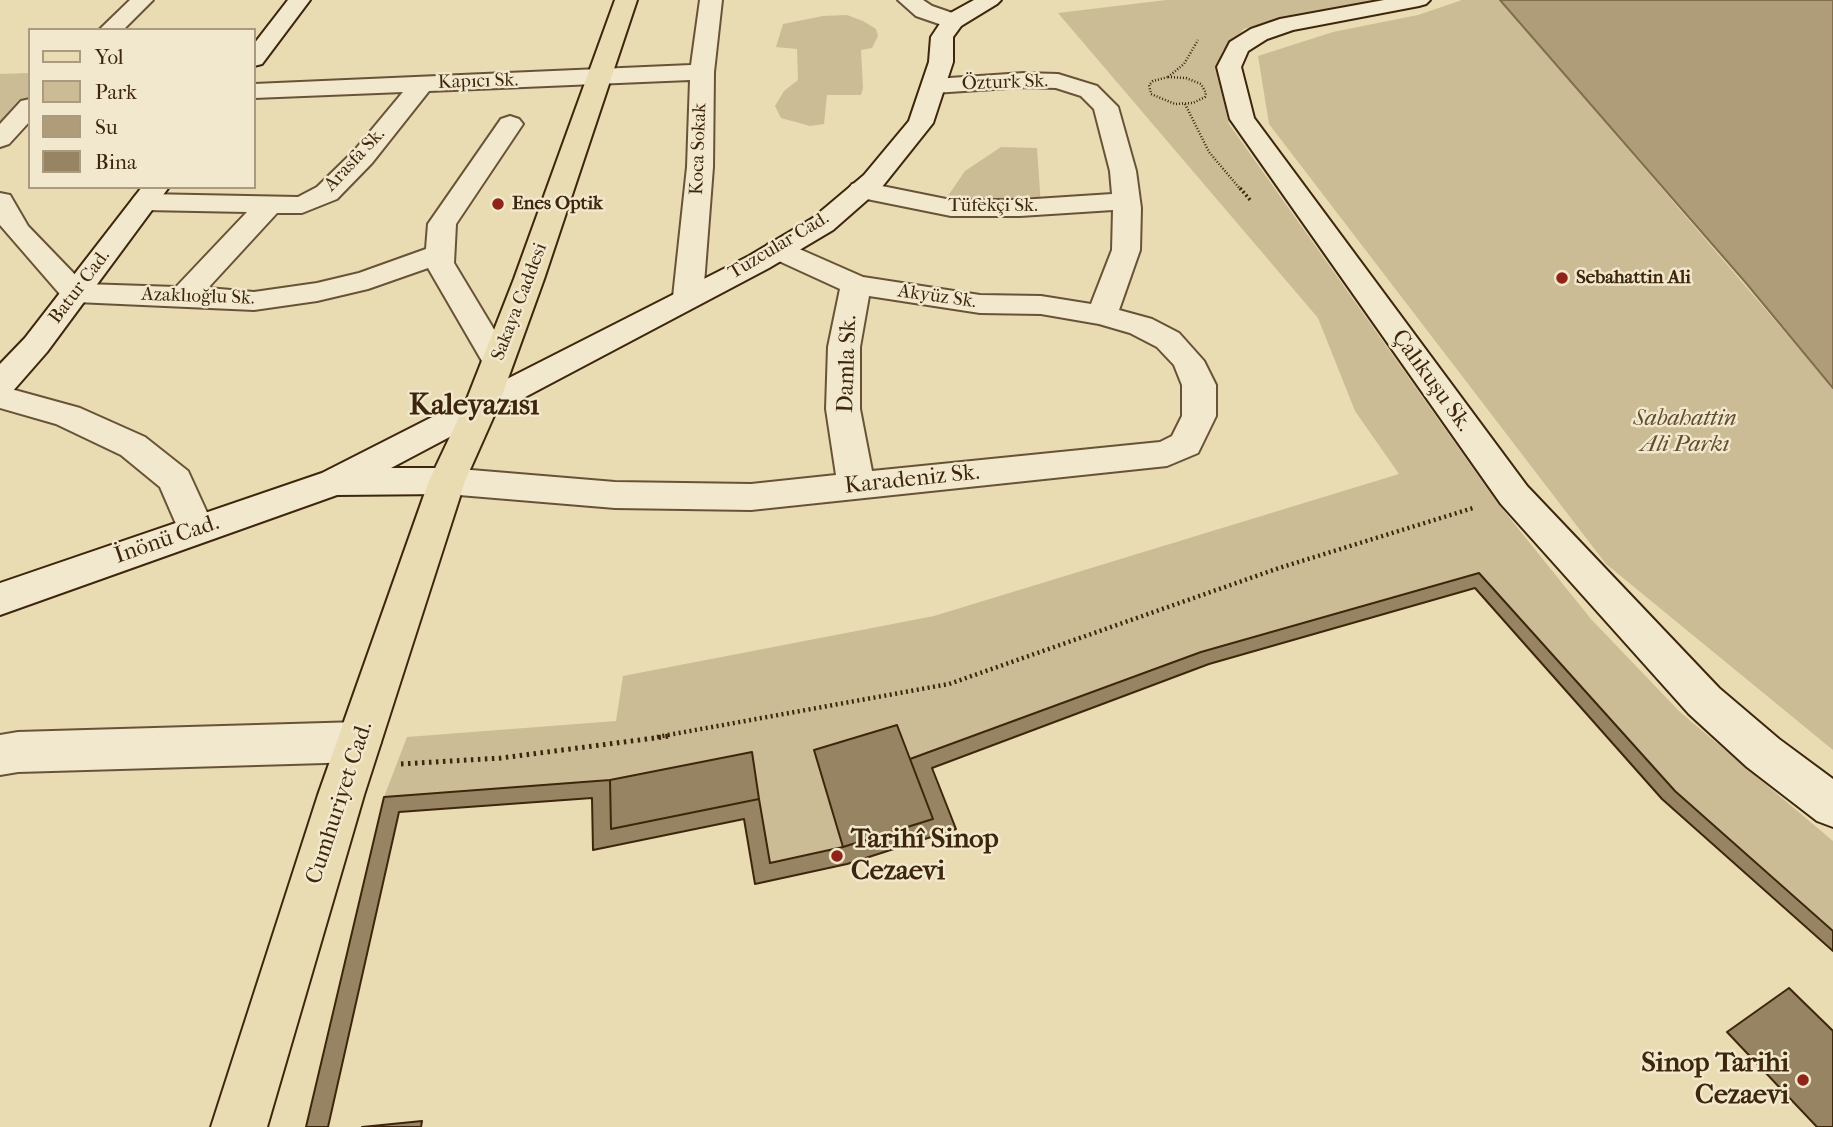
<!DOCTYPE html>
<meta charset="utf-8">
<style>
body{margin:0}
#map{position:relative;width:1833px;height:1127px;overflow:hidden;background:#e9dbb2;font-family:"IM FELL French Canon",serif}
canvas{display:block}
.legend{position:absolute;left:28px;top:28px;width:228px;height:161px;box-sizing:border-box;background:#f1e8cd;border:2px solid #a99a80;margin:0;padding:9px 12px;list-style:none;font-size:21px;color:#3e260c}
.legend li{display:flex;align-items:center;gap:14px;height:35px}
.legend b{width:35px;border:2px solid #a99a80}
</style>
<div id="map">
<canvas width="1833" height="1127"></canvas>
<ul class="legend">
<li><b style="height:9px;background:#e9dbb2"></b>Yol</li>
<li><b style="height:19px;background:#ccbc96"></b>Park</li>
<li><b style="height:19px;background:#af9d7a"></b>Su</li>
<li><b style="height:19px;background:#978462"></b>Bina</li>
</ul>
</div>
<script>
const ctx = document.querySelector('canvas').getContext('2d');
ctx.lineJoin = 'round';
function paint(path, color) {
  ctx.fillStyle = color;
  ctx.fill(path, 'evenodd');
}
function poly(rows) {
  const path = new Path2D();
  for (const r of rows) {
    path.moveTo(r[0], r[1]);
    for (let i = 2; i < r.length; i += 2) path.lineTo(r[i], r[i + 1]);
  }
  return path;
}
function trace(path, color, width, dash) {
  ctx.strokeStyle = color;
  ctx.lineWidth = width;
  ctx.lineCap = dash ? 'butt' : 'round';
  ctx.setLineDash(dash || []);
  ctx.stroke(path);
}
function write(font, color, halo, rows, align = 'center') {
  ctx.font = font + ' "IM FELL French Canon",serif';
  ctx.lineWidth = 5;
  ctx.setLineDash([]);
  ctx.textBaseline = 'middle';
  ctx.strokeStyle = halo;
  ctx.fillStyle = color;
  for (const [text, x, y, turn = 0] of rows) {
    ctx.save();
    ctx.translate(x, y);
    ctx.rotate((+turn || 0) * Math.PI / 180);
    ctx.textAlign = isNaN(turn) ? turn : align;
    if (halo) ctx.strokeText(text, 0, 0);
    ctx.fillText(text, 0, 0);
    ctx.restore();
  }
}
paint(poly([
 [1166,0,1381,0,1277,19,1244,29,1223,50,1215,67,1229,124,1496,501,1591,619,1680,712,1833,841,1833,931,1675,791,1478,573,1201,652,910,759,897,725,814,750,843,847,770,863,752,753,609,780,384,797,407,737,616,721,623,676,934,616,1399,474,1355,411,1318,318,1058,13],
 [1462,0,1500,0,1833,388,1833,750,1606,564,1269,124,1258,56,1333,32,1418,15],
 [847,15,863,21,876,29,878,36,872,48,861,50,863,88,861,95,827,95,824,124,810,126,781,118,775,106,784,91,798,80,797,49,776,47,783,24,823,16],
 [30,73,30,106,0,139,0,74],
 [1001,147,1037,148,1041,206,941,206,965,171]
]), '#ccbc96');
const water = poly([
 [1500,0,1833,0,1833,388,1746,283,1500,0]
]);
paint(water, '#af9d7a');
trace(water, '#826d4e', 2);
const building = poly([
 [1479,573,1675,791,1833,931,1833,951,1662,799,1475,588,1209,664,932,768,956,829,847,864,755,884,744,819,593,850,592,798,399,812,328,1127,306,1127,384,797,610,780,611,829,759,799,770,863,843,847,933,819,910,759,1201,652,1479,573],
 [897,725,933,819,843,847,814,750,897,725],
 [752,752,759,799,611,829,610,780,752,752],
 [1789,988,1833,1031,1833,1127,1817,1127,1727,1032,1789,988],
 [422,1121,421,1127,362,1127,422,1121]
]);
paint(building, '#978462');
trace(building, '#3e260c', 2);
const street = poly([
 [130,0,153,0,123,30,99,30,130,0],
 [700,0,722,0,714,72,713,167,703,297,699,304,688,306,677,304,673,297,687,167,690,80,429,91,372,163,337,199,302,213,277,213,208,288,254,292,317,283,359,273,426,249,428,224,501,119,510,116,519,119,523,124,456,224,454,263,513,361,508,368,497,372,486,368,428,268,368,289,317,301,254,310,76,302,65,300,0,225,0,193,10,195,28,226,84,284,176,287,247,212,145,210,135,208,131,202,135,196,145,194,298,197,317,187,354,151,403,92,254,98,254,84,691,65,700,0],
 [898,0,923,0,932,6,961,16,964,21,961,26,953,28,945,26,916,16,898,0],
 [1024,73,1058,74,1097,86,1118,107,1136,171,1141,208,1140,250,1119,310,1152,319,1179,333,1204,361,1216,385,1216,416,1198,453,1167,466,751,510,615,508,447,494,434,490,429,481,434,472,447,468,615,482,751,484,836,475,826,409,828,347,840,289,768,256,764,250,768,244,778,241,788,244,863,277,980,295,1041,296,1091,304,1112,250,1113,210,1020,216,951,216,852,196,848,190,852,184,862,182,951,200,1020,200,1112,194,1110,171,1094,109,1081,96,1056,88,1024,87,934,93,926,91,922,86,926,81,934,79,1024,73],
 [869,296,980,313,1041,314,1099,324,1130,333,1157,347,1174,365,1182,385,1182,416,1172,436,1160,442,872,471,860,409,860,347,869,296],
 [30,99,30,121,9,144,0,147,0,124,21,101,30,99],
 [0,386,80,408,145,437,188,471,215,530,209,540,196,544,183,540,160,487,121,455,56,424,0,408,0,386],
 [359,722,375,728,381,742,375,756,359,762,18,772,0,775,0,735,18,732,359,722]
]);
const secondary = poly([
 [288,0,310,0,262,64,254,66,254,44,288,0],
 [974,0,1001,0,997,4,961,26,953,37,953,62,933,123,882,187,833,230,769,268,391,468,447,468,460,472,465,481,460,490,447,494,337,495,0,615,0,583,322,473,749,256,813,218,864,175,909,121,929,62,931,37,945,16,974,0],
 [1384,0,1430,0,1426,4,1419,6,1293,30,1267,39,1248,51,1241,67,1254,118,1527,486,1719,688,1779,739,1833,779,1833,827,1817,821,1747,767,1689,714,1501,504,1230,119,1217,67,1230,42,1251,29,1280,19,1384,0],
 [142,187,169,187,47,352,12,392,0,395,0,364,25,338,142,187]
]);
const primary = poly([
 [480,397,492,401,497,409,465,481,460,490,447,494,434,490,429,481,463,409,468,401,480,397]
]);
const highway = poly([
 [615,0,637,0,544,279,497,409,492,417,480,421,468,417,463,409,514,279,615,0],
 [447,468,460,472,465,481,364,795,267,1127,211,1127,318,795,429,481,434,472,447,468]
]);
trace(street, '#695336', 4);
trace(secondary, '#3e260c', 4);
trace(primary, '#3e260c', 4);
trace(highway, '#3e260c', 4);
trace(poly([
 [1168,77,1184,64,1198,40],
 [1168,77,1186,78,1201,84,1206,93,1205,97,1193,103,1175,104,1151,94,1149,85,1153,81,1168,77],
 [1185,104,1209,152,1241,190]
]), '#3e260c', 2.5, [1, 2]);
trace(poly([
 [1240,188,1251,201]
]), '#3e260c', 3.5, [2, 2.5]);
trace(poly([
 [657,737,949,684,1279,568,1473,508]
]), '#3e260c', 4.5, [2, 3.5]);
trace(poly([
 [401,764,501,758,670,736]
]), '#3e260c', 5, [2.5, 4.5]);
paint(street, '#f1e8cd');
paint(secondary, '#f1e8cd');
paint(primary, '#e9dbb2');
paint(highway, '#e9dbb2');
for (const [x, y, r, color] of [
 [498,204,7,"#8f2418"],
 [1562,278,7,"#8f2418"],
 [837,856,7,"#8f2418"],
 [1803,1080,7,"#8f2418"]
]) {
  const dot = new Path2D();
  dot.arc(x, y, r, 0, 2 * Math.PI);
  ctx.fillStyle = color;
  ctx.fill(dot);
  trace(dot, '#f1e8cd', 2.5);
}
write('19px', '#3e260c', '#f1e8cd', [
 ["Kapıcı Sk.",478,82,-2],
 ["Özturk Sk.",1005,83,-2],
 ["Koca Sokak",699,149,-88],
 ["Arasfa Sk.",355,160,-47],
 ["Tüfekçi Sk.",993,206],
 ["Tuzcular Cad.",779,246,-31],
 ["Batur Cad.",80,287,-53],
 ["Azaklıoğlu Sk.",198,297,2],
 ["Akyüz Sk.",937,297,8],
 ["Sakaya Caddesi",520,302,-69]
]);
write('bold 19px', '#3e260c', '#f1e8cd', [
 ["Enes Optik",512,204],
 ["Sebahattin Ali",1576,278]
], 'left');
write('23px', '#3e260c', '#f1e8cd', [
 ["Damla Sk.",848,364,-88],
 ["Çalıkuşu Sk.",1431,381,54],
 ["Karadeniz Sk.",912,480,-6],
 ["İnönü Cad.",167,540,-19],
 ["Cumhuriyet Cad.",340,803,-72]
]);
write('italic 23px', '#624c2e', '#f1e8cd', [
 ["Sabahattin",1685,419],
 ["Ali Parkı",1685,445]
]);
write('bold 28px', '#3e260c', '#f1e8cd', [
 ["Tarihî Sinop",851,840],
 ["Cezaevi",851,872],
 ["Sinop Tarihi",1789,1064,"right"],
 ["Cezaevi",1789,1096,"right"]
], 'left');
write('bold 30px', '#3e260c', '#f1e8cd', [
 ["Kaleyazısı",474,407]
]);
</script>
